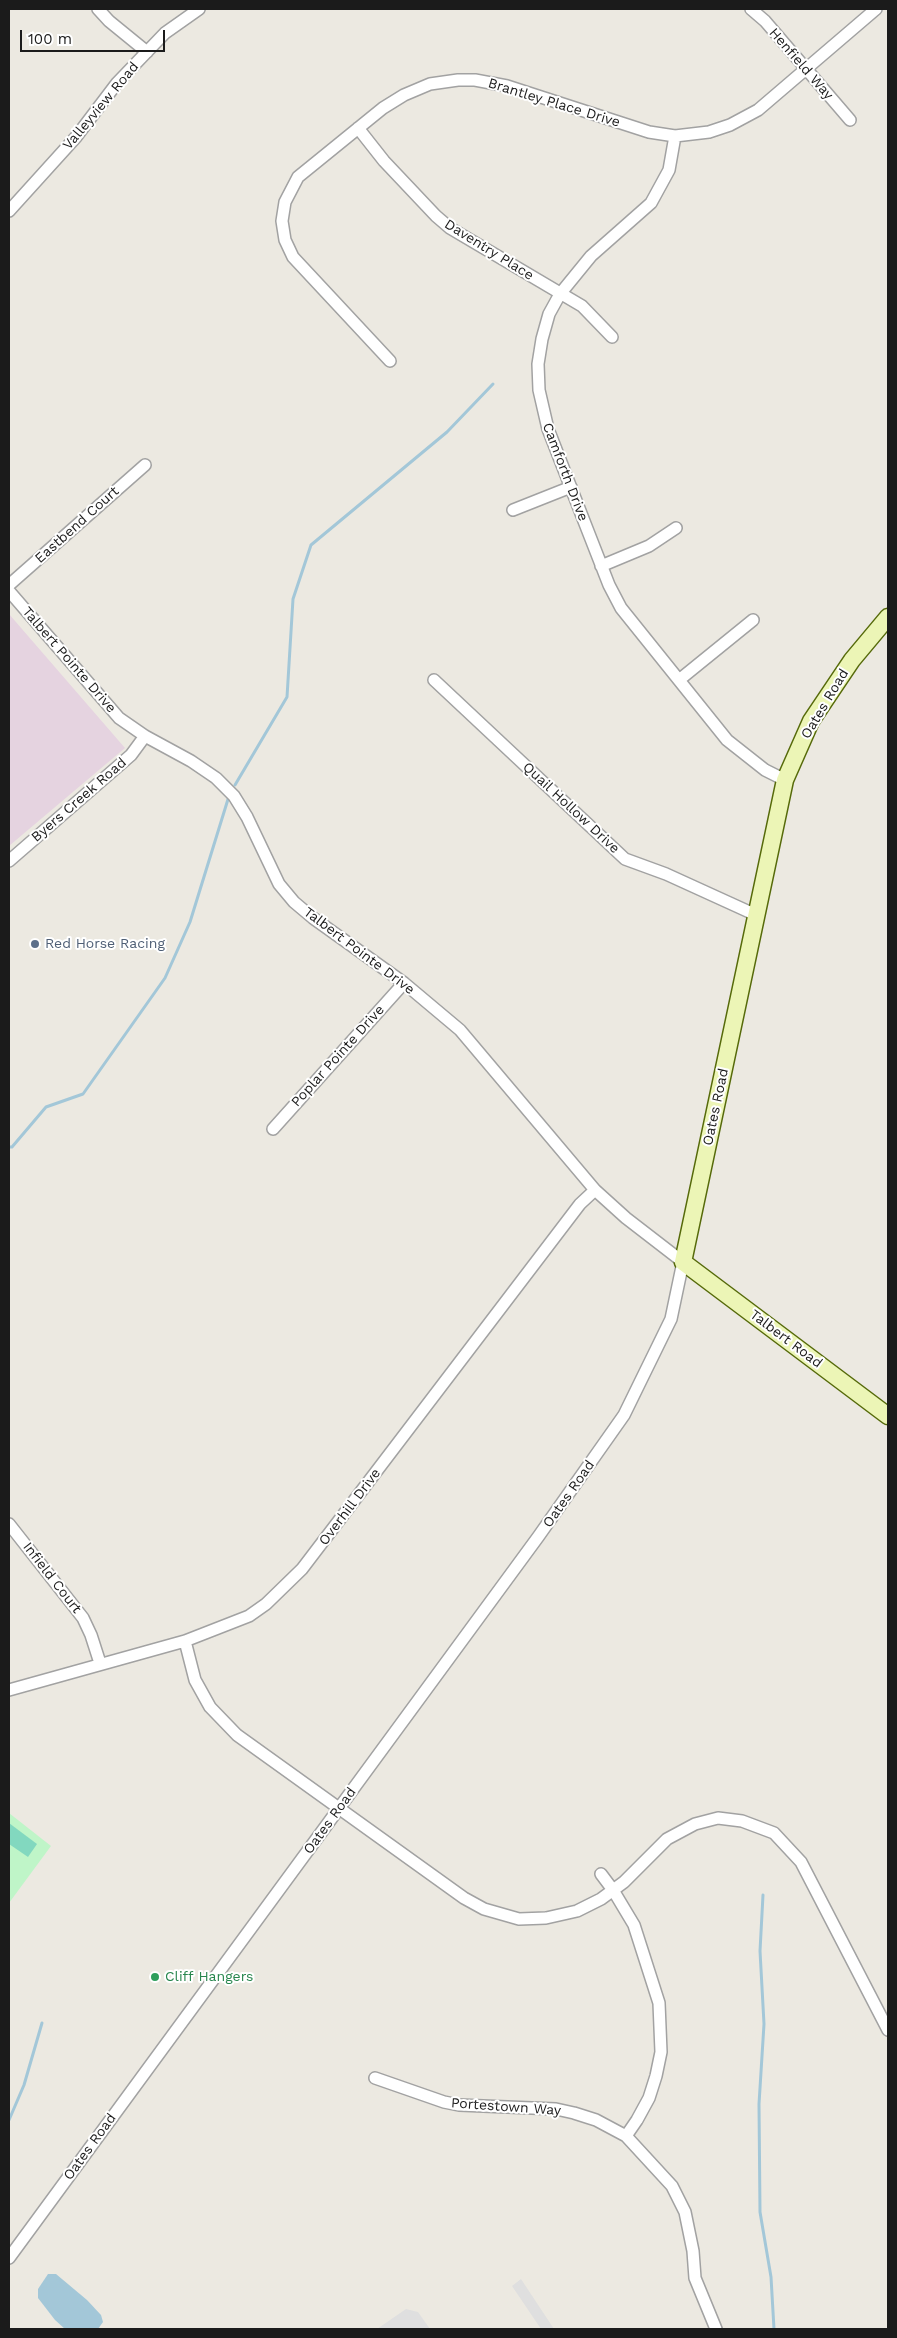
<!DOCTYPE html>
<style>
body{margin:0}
#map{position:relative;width:897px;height:2338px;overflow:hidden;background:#ece9e1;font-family:"Work Sans",sans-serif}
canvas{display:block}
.frame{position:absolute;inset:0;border:10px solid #1b1b1b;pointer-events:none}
.scale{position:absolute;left:20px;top:30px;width:145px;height:22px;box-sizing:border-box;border:2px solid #1b1b1b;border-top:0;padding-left:6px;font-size:15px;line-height:18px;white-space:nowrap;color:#1b1b1b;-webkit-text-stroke:4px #fff;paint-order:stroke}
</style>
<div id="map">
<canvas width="897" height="2338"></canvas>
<div class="frame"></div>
<div class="scale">100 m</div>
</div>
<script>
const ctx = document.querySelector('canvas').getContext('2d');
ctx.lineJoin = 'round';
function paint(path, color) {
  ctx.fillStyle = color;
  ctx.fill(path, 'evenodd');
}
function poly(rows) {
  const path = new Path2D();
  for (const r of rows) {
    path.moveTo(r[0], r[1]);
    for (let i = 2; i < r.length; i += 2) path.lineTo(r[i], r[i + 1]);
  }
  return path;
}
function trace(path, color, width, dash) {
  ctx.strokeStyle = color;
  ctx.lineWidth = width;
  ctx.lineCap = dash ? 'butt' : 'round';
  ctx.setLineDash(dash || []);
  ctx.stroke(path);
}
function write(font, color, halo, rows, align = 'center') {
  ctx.font = font + ' "Work Sans",sans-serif';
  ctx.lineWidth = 4;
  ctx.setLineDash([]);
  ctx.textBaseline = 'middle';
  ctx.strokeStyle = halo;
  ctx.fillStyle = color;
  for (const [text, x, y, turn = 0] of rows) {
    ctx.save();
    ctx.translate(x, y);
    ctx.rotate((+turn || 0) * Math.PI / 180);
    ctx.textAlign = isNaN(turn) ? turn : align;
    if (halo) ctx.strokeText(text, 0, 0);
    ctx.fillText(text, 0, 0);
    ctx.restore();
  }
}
paint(poly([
 [9,614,125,748,9,846]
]), '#e5d3e0');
paint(poly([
 [9,1813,51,1846,9,1903]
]), '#bff5c8');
paint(poly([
 [9,1823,37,1844,28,1857,9,1844]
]), '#82d8bf');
paint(poly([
 [521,2279,554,2329,541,2329,512,2286],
 [406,2309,418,2312,430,2329,377,2329]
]), '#dfdfdf');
paint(poly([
 [48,2274,56,2274,87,2300,101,2315,103,2322,98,2329,65,2329,55,2320,38,2298,38,2289]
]), '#a3c7d8');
trace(poly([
 [235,785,287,697,293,599,311,545,447,432,493,384],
 [9,1147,12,1147,46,1107,83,1094,165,978,190,922,229,796],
 [763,1895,760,1951,764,2024,759,2104,760,2212,771,2277,774,2329],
 [9,2120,24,2085,42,2023]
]), '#a3c7d8', 3);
const street = poly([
 [98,9,109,21,147,52],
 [751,9,765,21,850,120],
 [358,128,384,161,436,216,450,228,582,306,612,337],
 [675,136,669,170,651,203,591,256,560,294,549,314,542,339,538,364,539,390,548,429,609,585,621,608,727,740,765,770,785,780],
 [9,211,76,137,117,83,165,33,199,9],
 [390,361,293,257,285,240,282,221,285,202,298,177,383,108,404,95,430,84,458,80,475,80,507,86,649,132,675,136,709,132,730,125,758,110,876,9],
 [513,510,571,487],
 [601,566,649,546,676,528],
 [9,585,145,465],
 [9,591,119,718,145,736,191,761,216,778,234,796,247,817,279,884,294,902,313,918,404,983,460,1030,595,1190,626,1218,683,1262,671,1319,624,1415,538,1537,9,2258],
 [434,680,625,859,666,874,756,915],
 [679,680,753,620],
 [9,861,131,755,145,736],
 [273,1129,404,983],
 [9,1524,83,1618,91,1635,100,1663],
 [185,1641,195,1680,210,1707,237,1735,464,1898,484,1909,519,1919,546,1918,577,1911,601,1899,624,1882,667,1839,695,1824,718,1818,742,1821,774,1833,801,1862,888,2030],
 [9,1690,185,1641,249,1616,266,1604,302,1569,580,1204,595,1190],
 [601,1874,613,1890,634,1925,659,2003,661,2052,656,2076,649,2098,637,2120,626,2136],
 [375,2078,444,2102,459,2105,556,2109,574,2113,596,2120,626,2136,672,2186,685,2212,693,2251,695,2278,716,2329]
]);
const secondary = poly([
 [888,617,852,660,811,721,785,780,683,1262,888,1416]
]);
trace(street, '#a2a2a2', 14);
trace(secondary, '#566a0a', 19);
trace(street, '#fff', 11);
trace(secondary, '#ecf5b6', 16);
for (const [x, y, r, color] of [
 [35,944,5,"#5c6f8a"],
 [155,1977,5,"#2e9e5b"]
]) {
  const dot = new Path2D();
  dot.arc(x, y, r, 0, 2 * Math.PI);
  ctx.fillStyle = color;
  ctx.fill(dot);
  trace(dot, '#fff', 2);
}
write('14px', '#1b1b1b', '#fff', [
 ["Henfield Way",801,64,49],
 ["Brantley Place Drive",554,103,17],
 ["Valleyview Road",101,106,-50],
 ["Daventry Place",489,250,32],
 ["Camforth Drive",565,472,69],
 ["Eastbend Court",77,525,-42],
 ["Talbert Pointe Drive",69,660,49],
 ["Oates Road",825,704,-59],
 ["Byers Creek Road",79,800,-41],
 ["Quail Hollow Drive",571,808,43],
 ["Talbert Pointe Drive",359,951,37],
 ["Poplar Pointe Drive",338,1056,-48],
 ["Oates Road",716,1107,-78],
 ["Talbert Road",786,1339,37],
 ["Oates Road",569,1494,-55],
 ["Overhill Drive",350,1507,-53],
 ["Infield Court",52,1578,52],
 ["Oates Road",330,1821,-54],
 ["Portestown Way",506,2107,4],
 ["Oates Road",90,2147,-54]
]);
write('14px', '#4e5e75', '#fff', [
 ["Red Horse Racing",45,944]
], 'left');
write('14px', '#27864d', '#fff', [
 ["Cliff Hangers",165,1977]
], 'left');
</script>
